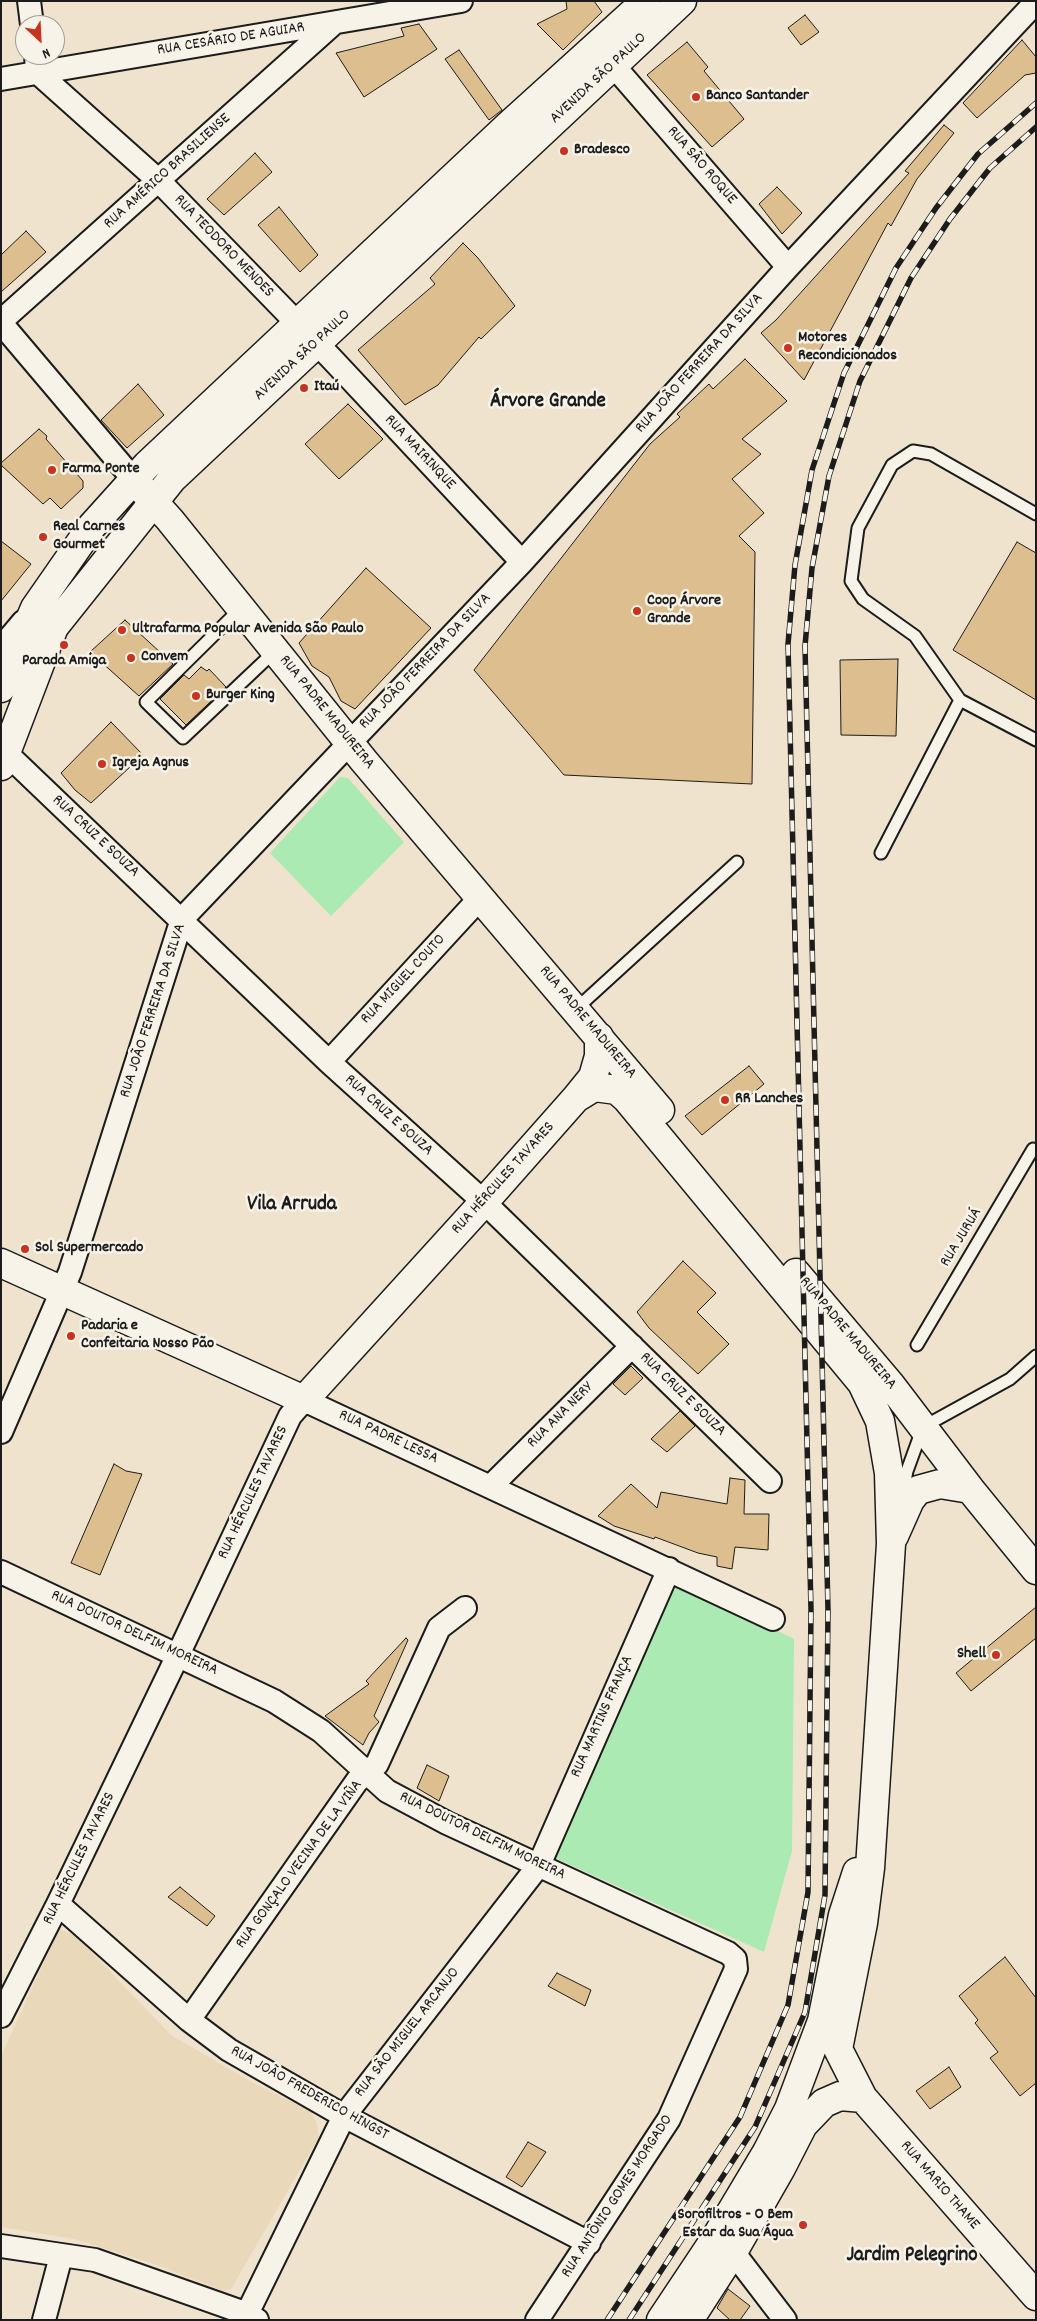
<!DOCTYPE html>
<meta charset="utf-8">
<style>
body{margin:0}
#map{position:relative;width:1037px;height:2321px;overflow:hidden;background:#efe3cd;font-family:Dekko,sans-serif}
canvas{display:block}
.frame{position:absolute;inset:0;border:2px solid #1c1c1c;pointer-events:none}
.north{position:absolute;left:15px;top:15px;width:50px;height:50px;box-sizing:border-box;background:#f7f3e8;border:1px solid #9f9d96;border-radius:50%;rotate:155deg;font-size:14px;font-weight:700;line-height:20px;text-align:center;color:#1c1c1c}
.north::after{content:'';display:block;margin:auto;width:18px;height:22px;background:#c8321e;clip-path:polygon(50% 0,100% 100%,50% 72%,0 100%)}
</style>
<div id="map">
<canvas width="1037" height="2321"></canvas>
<div class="frame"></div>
<div class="north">N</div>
</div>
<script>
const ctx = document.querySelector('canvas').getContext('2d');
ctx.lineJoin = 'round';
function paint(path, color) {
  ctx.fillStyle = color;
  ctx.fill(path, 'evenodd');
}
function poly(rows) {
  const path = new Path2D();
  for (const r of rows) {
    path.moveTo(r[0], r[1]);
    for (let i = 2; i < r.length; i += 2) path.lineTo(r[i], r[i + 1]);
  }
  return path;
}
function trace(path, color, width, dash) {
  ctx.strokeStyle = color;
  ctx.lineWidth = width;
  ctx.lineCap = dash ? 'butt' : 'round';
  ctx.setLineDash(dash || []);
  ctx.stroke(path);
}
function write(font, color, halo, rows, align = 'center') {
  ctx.font = font + ' Dekko,sans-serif';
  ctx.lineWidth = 5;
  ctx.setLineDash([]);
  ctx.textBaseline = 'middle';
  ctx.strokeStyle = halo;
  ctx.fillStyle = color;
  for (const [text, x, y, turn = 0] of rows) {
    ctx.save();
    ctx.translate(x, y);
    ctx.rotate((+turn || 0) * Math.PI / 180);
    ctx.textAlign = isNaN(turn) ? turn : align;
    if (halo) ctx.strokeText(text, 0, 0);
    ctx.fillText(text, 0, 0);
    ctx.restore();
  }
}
paint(poly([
 [59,1929,76,1936,171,2035,250,2081,312,2112,317,2124,319,2137,231,2289,223,2291,157,2265,74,2239,1,2227,1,2056]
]), '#e9d8ba');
paint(poly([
 [340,777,348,778,404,842,331,916,270,853],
 [674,1583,740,1612,794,1639,792,1851,764,1952,548,1855]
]), '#abeab2');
const building = poly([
 [566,1,594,1,602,12,563,50,537,24,567,9,566,1],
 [805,15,819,32,801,45,788,28,805,15],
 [419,24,437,49,364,97,336,53,404,36,401,28,419,24],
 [1022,40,1036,57,1036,73,1025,75,977,118,963,103,1022,40],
 [687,42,708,67,704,71,744,119,712,147,647,75,687,42],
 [459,50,502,110,489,120,445,59,459,50],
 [944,125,954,133,917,179,891,226,888,223,804,380,761,333,776,320,909,173,905,171,944,125],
 [255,153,272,172,224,215,207,199,255,153],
 [777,187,802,213,782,234,759,204,777,187],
 [279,207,318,255,300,272,258,225,279,207],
 [26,231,46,252,1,292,1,255,26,231],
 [463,243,478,258,515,306,481,339,479,337,438,385,405,405,358,350,435,284,430,278,463,243],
 [745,359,787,401,742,439,761,454,732,479,764,513,739,536,755,552,752,784,564,775,474,670,650,444,680,417,677,414,709,384,713,389,745,359],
 [138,384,164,415,127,448,101,420,138,384],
 [348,404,383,439,339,479,305,444,348,404],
 [39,429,47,436,46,439,83,481,83,488,61,509,50,498,43,504,1,465,1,463,39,429],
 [1,541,31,564,1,601,1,541],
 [1017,542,1036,553,1036,700,953,650,1017,542],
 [366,568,431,628,355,709,341,701,329,677,312,666,299,643,366,568],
 [125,620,173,664,139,696,90,652,125,620],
 [898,659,896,736,841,735,840,660,898,659],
 [201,667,207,671,209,669,226,687,186,725,160,699,184,675,189,679,201,667],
 [111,722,143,755,91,803,75,790,61,773,111,722],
 [749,1066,764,1084,702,1135,685,1116,749,1066],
 [683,1261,716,1293,697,1312,729,1344,698,1374,649,1328,637,1312,683,1261],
 [631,1366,643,1378,625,1395,613,1384,631,1366],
 [680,1411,695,1426,667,1452,651,1439,680,1411],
 [114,1464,126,1471,142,1474,100,1575,71,1563,114,1464],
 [730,1478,745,1480,744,1514,769,1514,768,1550,735,1547,732,1569,717,1566,717,1557,698,1553,655,1537,654,1539,614,1526,598,1516,631,1484,657,1508,661,1492,727,1504,730,1478],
 [1036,1607,1036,1638,971,1691,956,1673,1036,1607],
 [406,1638,408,1640,374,1716,379,1722,369,1733,363,1745,325,1716,369,1684,366,1681,406,1638],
 [427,1765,449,1776,439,1801,417,1788,427,1765],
 [180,1887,215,1916,207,1926,168,1897,180,1887],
 [1005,1957,1036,1998,1036,2083,1020,2096,990,2058,998,2052,975,2023,978,2020,959,1996,1005,1957],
 [557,1973,591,1990,585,2006,548,1986,557,1973],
 [949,2067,961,2087,930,2109,916,2091,949,2067],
 [528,2142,546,2152,522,2187,506,2177,528,2142],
 [728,2289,750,2306,740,2320,730,2320,717,2308,728,2289]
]);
paint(building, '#dcbe8f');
trace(building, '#1c1c1c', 1);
const service = poly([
 [241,608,146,702,183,738,275,651],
 [960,700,915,636,863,599,851,581,858,528,892,465,913,451,931,454,1036,514],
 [881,853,960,700,1036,740],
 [576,1009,737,862],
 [917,1345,1033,1149,1036,1151],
 [901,1501,907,1471,923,1427,1010,1379,1036,1356]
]);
const minor = poly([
 [29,1,32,25],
 [36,55,37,72,159,181,331,358,522,562],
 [613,65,788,267],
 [1,79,461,1],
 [1,321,334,23],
 [1,323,134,480],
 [1,648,23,622],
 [6,753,329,1062,484,1202,770,1481],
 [329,1062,480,898],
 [1,1432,70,1272,182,919,522,562,788,267,1036,2],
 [491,1486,632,1346],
 [1,1572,274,1701,321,1731,387,1791,447,1823,728,1953,735,1959,736,1969,669,2119,537,2320],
 [58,1904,189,2020,229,2050,344,2116,589,2243],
 [1,2016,58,1904,178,1655,290,1416,304,1400,773,1619],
 [189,2020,357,1781,377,1764,439,1628,465,1608],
 [720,2242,733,2252,785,2320],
 [1,2246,95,2260,245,2313,257,2320],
 [44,2320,61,2256],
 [244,2320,344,2116,539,1865,669,1569]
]);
const secondary = poly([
 [134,480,170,520,364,761,660,1110],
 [576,1098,594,1087,617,1090,627,1099,862,1383,880,1421,889,1473,891,1544,870,1868,863,1923,838,2049,863,2098,1036,2296],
 [1,1263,304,1400,484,1202,576,1098,593,1077,599,1056,599,1037],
 [796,1273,890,1384,970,1489,1036,1570],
 [894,1536,910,1500,918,1490,940,1484,970,1489],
 [661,2320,715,2239,767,2152,789,2109,822,2021,843,1915,857,1872],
 [689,2320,733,2252,781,2168,803,2125,824,2103,840,2096,863,2098]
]);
const primary = poly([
 [1,688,35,608,92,526,147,465,509,125,646,1],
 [1,766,54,627,172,479,682,1]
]);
trace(service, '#1c1c1c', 15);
trace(minor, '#1c1c1c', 26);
trace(secondary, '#1c1c1c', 31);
trace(primary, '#1c1c1c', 31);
trace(service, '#f7f3e8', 11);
trace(minor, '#f7f3e8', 22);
trace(secondary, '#f7f3e8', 28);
trace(primary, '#f7f3e8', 28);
const rail = poly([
 [607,2320,740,2117,788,2005,808,1892,811,1609,788,644,795,565,812,470,844,373,896,268,936,208,978,154,1036,103],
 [629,2320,755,2127,805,2012,825,1895,828,1610,805,646,812,568,829,476,860,381,911,278,950,219,990,168,1036,127]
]);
trace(rail, '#1c1c1c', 5.5);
trace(rail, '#f7f3e8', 4, [11]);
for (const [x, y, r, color] of [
 [696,97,5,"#c8321e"],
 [564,151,5,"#c8321e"],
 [788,348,5,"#c8321e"],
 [304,388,5,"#c8321e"],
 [52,470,5,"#c8321e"],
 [43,537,5,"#c8321e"],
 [637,611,5,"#c8321e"],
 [122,630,5,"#c8321e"],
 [64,645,5,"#c8321e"],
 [131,658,5,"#c8321e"],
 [196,696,5,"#c8321e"],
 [102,764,5,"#c8321e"],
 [725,1100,5,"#c8321e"],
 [25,1249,5,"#c8321e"],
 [71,1336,5,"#c8321e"],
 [996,1655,5,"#c8321e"],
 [803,2225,5,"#c8321e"]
]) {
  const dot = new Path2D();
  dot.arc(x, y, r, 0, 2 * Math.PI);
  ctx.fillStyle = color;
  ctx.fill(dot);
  trace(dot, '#f7f3e8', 2);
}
write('16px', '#1c1c1c', '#f7f3e8', [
 ["RUA CESÁRIO DE AGUIAR",231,40,-9],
 ["AVENIDA SÃO PAULO",599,79,-43],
 ["RUA SÃO ROQUE",701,166,49],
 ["RUA AMÉRICO BRASILIENSE",168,172,-42],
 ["RUA TEODORO MENDES",223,247,46],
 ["AVENIDA SÃO PAULO",303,356,-43],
 ["RUA JOÃO FERREIRA DA SILVA",700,364,-48],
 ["RUA MAIRINQUE",419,453,47],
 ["RUA JOÃO FERREIRA DA SILVA",426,662,-46],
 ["RUA PADRE MADUREIRA",326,713,51],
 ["RUA CRUZ E SOUZA",95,837,43],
 ["RUA MIGUEL COUTO",404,980,-47],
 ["RUA JOÃO FERREIRA DA SILVA",154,1011,-72],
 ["RUA PADRE MADUREIRA",587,1023,50],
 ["RUA CRUZ E SOUZA",388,1116,42],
 ["RUA HÉRCULES TAVARES",504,1179,-48],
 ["RUA JURUÁ",962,1238,-59],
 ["RUA PADRE MADUREIRA",847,1334,50],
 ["RUA CRUZ E SOUZA",682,1395,44],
 ["RUA ANA NERY",561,1416,-45],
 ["RUA PADRE LESSA",388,1438,25],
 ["RUA HÉRCULES TAVARES",254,1493,-65],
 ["RUA DOUTOR DELFIM MOREIRA",134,1634,25],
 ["RUA MARTINS FRANÇA",603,1717,-66],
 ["RUA DOUTOR DELFIM MOREIRA",482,1837,26],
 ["RUA HÉRCULES TAVARES",80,1859,-64],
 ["RUA GONÇALO VECINA DE LA VIÑA",300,1865,-54],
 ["RUA SÃO MIGUEL ARCANJO",408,2033,-52],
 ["RUA JOÃO FREDERICO HINGST",309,2094,29],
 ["RUA MARIO THAME",939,2186,49],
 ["RUA ANTÔNIO GOMES MORGADO",618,2197,-57]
]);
write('bold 16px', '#1c1c1c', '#f7f3e8', [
 ["Banco Santander",706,97],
 ["Bradesco",574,151],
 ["Motores",798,339],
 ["Recondicionados",798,357],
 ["Itaú",314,388],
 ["Farma Ponte",62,470],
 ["Real Carnes",53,528],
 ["Gourmet",53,546],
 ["Coop Árvore",647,602],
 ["Grande",647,620],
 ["Ultrafarma Popular Avenida São Paulo",132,630],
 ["Convem",141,658],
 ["Parada Amiga",64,662,"center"],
 ["Burger King",206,696],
 ["Igreja Agnus",112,764],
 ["RR Lanches",735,1100],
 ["Sol Supermercado",35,1249],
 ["Padaria e",81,1327],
 ["Confeitaria Nosso Pão",81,1345],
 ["Shell",986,1655,"right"],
 ["Sorofiltros - O Bem",793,2216,"right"],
 ["Estar da Sua Água",793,2234,"right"]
], 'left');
write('bold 21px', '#1c1c1c', '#f7f3e8', [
 ["Árvore Grande",548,403],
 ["Vila Arruda",292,1206],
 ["Jardim Pelegrino",912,2257]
]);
</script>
